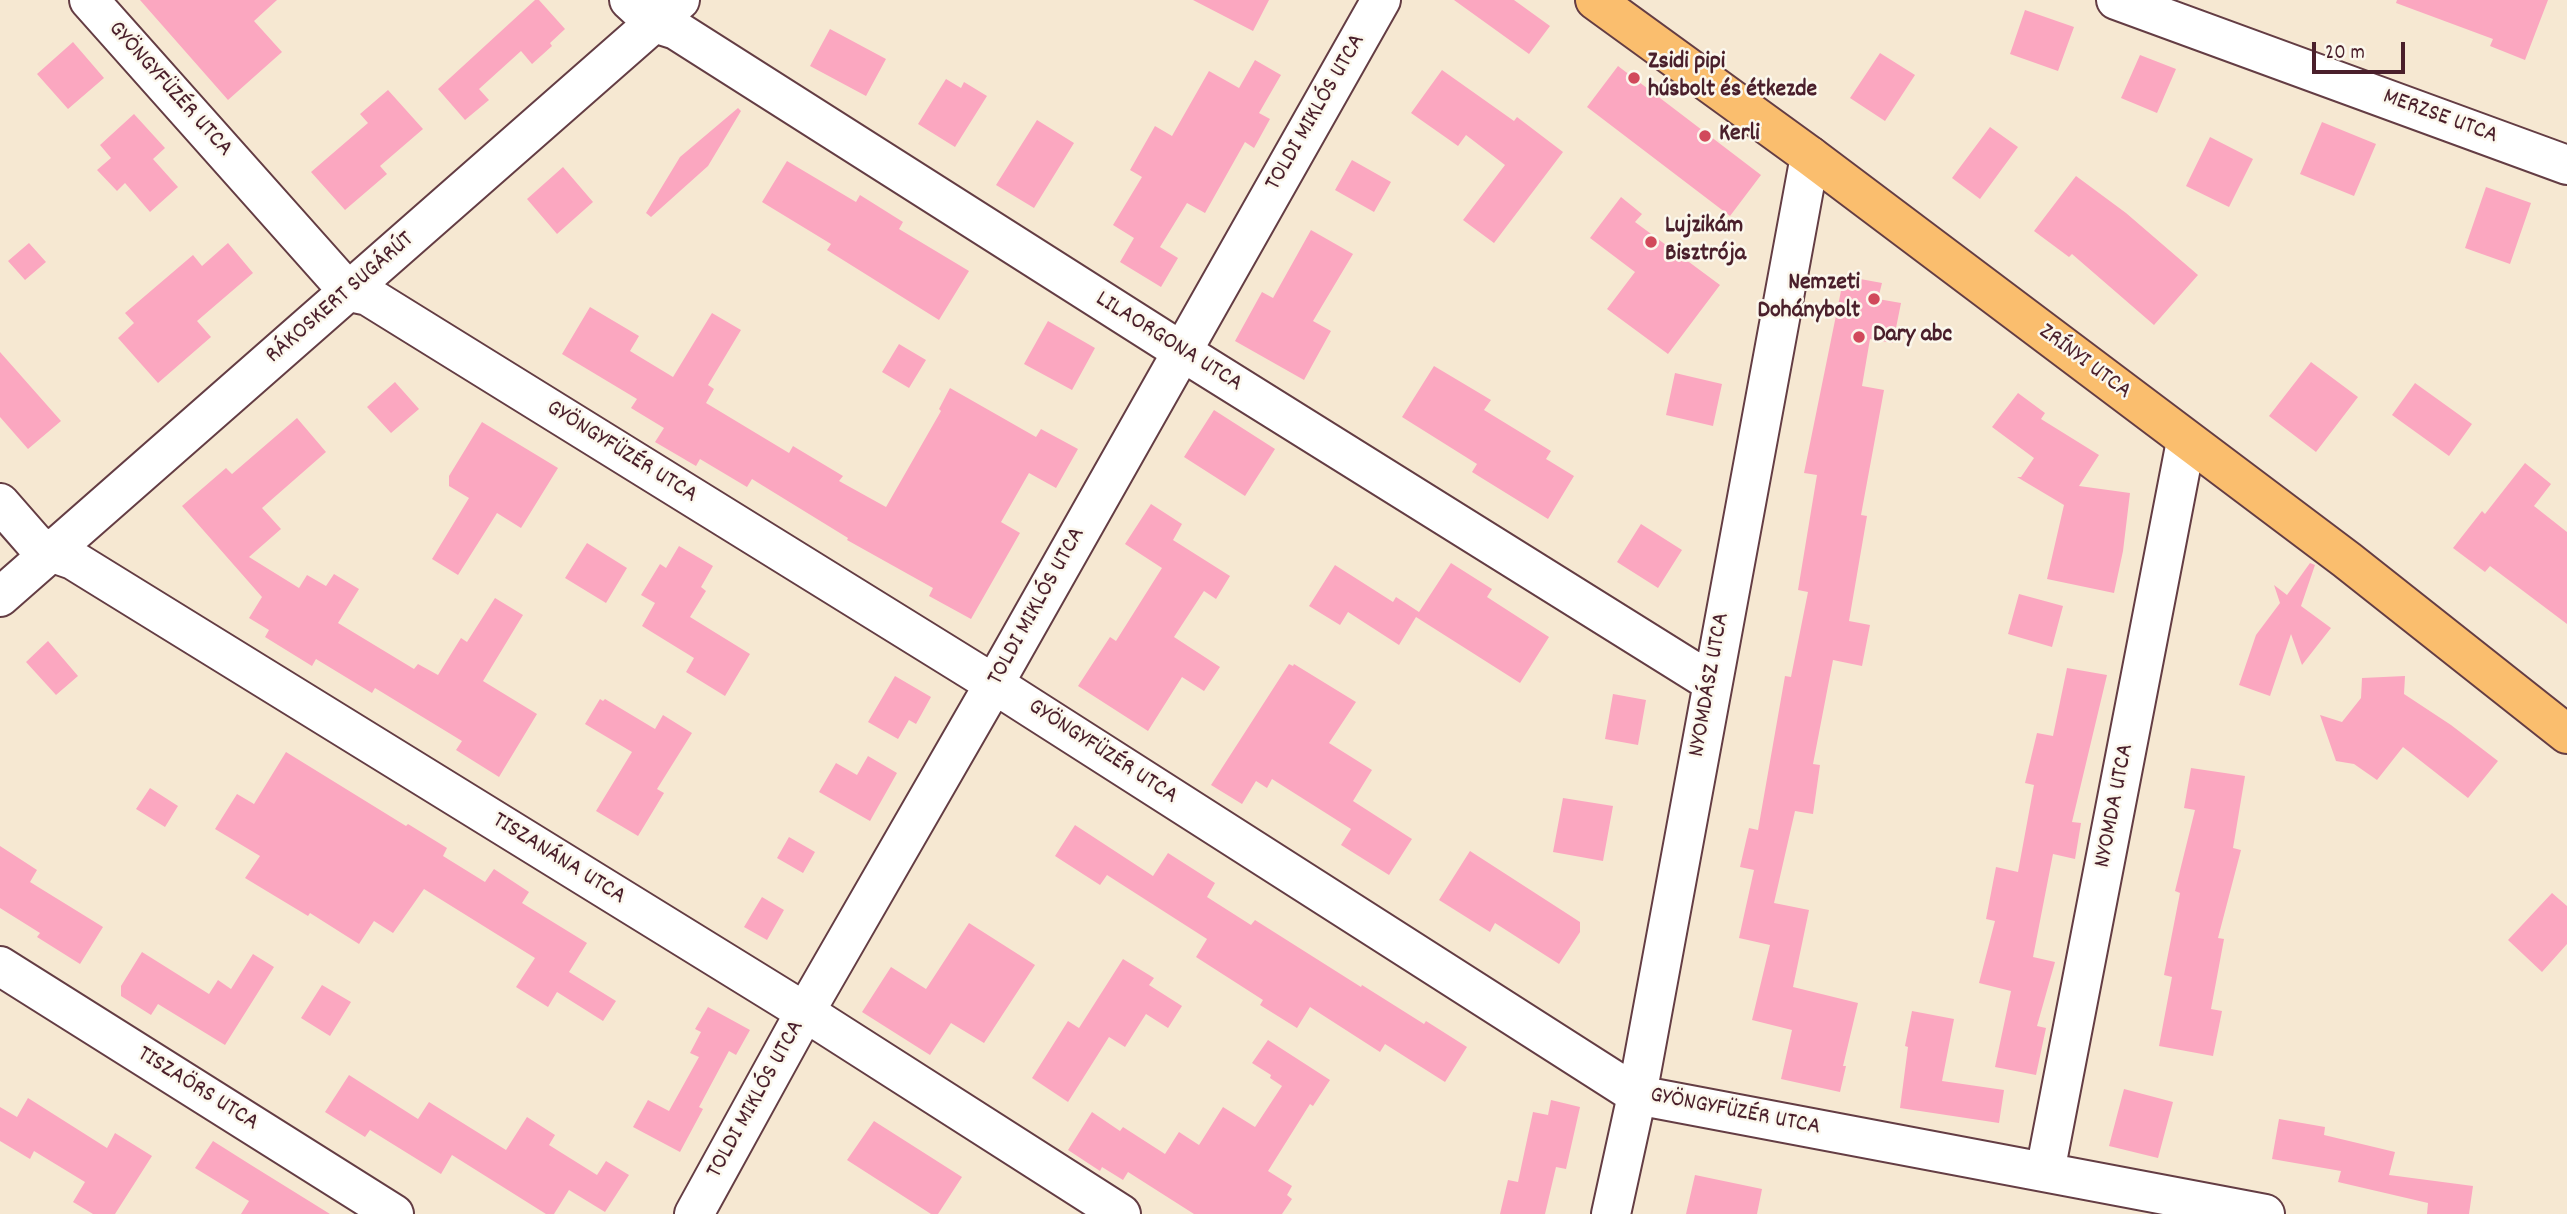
<!DOCTYPE html>
<meta charset="utf-8">
<style>
body{margin:0}
#map{position:relative;width:2567px;height:1214px;overflow:hidden;background:#f6e8d2;font-family:Dekko,sans-serif}
canvas{display:block}
.scale{position:absolute;left:2312px;top:42px;width:93px;height:32px;box-sizing:border-box;border:4px solid #4a1f2b;border-top:0;padding-left:9px;font-size:21px;line-height:24px;white-space:nowrap;color:#4a1f2b;-webkit-text-stroke:5px #fbf7ec;paint-order:stroke}
</style>
<div id="map">
<canvas width="2567" height="1214"></canvas>
<div class="scale">20 m</div>
</div>
<script>
const ctx = document.querySelector('canvas').getContext('2d');
ctx.lineJoin = 'round';
function paint(path, color) {
  ctx.fillStyle = color;
  ctx.fill(path, 'evenodd');
}
function poly(rows) {
  const path = new Path2D();
  for (const r of rows) {
    path.moveTo(r[0], r[1]);
    for (let i = 2; i < r.length; i += 2) path.lineTo(r[i], r[i + 1]);
  }
  return path;
}
function trace(path, color, width, dash) {
  ctx.strokeStyle = color;
  ctx.lineWidth = width;
  ctx.lineCap = dash ? 'butt' : 'round';
  ctx.setLineDash(dash || []);
  ctx.stroke(path);
}
function write(font, color, halo, rows, align = 'center') {
  ctx.font = font + ' Dekko,sans-serif';
  ctx.lineWidth = 5;
  ctx.setLineDash([]);
  ctx.textBaseline = 'middle';
  ctx.strokeStyle = halo;
  ctx.fillStyle = color;
  for (const [text, x, y, turn = 0] of rows) {
    ctx.save();
    ctx.translate(x, y);
    ctx.rotate((+turn || 0) * Math.PI / 180);
    ctx.textAlign = isNaN(turn) ? turn : align;
    if (halo) ctx.strokeText(text, 0, 0);
    ctx.fillText(text, 0, 0);
    ctx.restore();
  }
}
paint(poly([
 [140,0,277,0,254,21,282,52,228,100],
 [535,0,539,0,565,29,550,43,552,46,532,64,521,51,479,89,489,100,465,120,438,89],
 [1193,0,1269,0,1253,31],
 [1454,0,1514,0,1550,26,1529,54],
 [2397,0,2548,0,2525,60,2490,46,2493,39,2396,3],
 [2025,10,2074,27,2058,71,2010,54],
 [830,29,886,59,866,96,810,66],
 [73,42,104,78,68,109,37,74],
 [1880,53,1915,75,1885,121,1850,98],
 [2140,55,2176,69,2157,113,2121,98],
 [1255,60,1281,75,1259,113,1270,119,1254,148,1245,142,1205,213,1187,203,1160,247,1178,258,1161,287,1120,262,1134,238,1113,225,1142,177,1130,170,1155,126,1172,136,1209,71,1239,88],
 [1618,66,1761,175,1730,216,1587,107],
 [1442,70,1514,121,1517,117,1563,152,1494,243,1463,220,1505,165,1466,135,1458,146,1411,113],
 [946,79,961,88,964,82,987,96,955,147,918,124],
 [388,90,423,129,380,166,387,174,345,210,311,172,368,123,360,114],
 [738,108,741,111,708,166,651,217,646,213,680,157],
 [134,114,165,148,153,159,178,187,150,212,125,183,117,191,97,170,111,158,100,145],
 [1037,120,1074,143,1034,208,996,185],
 [2322,122,2376,144,2354,196,2300,174],
 [1990,127,2018,147,1980,199,1952,178],
 [2210,137,2253,159,2229,207,2186,186],
 [1352,160,1391,182,1374,212,1335,190],
 [787,161,856,202,860,195,903,222,899,229,969,271,939,320,827,250,831,244,762,202],
 [563,167,593,202,557,234,527,199],
 [2076,176,2126,213,2198,275,2154,325,2072,254,2069,257,2034,231],
 [2486,187,2531,203,2510,264,2465,248],
 [1621,197,1642,214,1635,222,1720,285,1668,354,1607,309,1635,272,1590,238],
 [1311,230,1353,254,1313,321,1331,331,1304,380,1235,341,1262,292,1273,298],
 [29,243,46,262,25,280,8,261],
 [228,243,253,273,197,321,211,337,158,383,118,338,134,323,125,313,193,255,202,266],
 [1844,276,1882,283,1878,299,1901,303,1893,343,1870,339,1862,386,1884,390,1861,515,1867,516,1849,621,1870,625,1862,666,1833,660,1813,764,1820,765,1813,814,1795,811,1774,903,1809,910,1793,987,1858,1003,1843,1066,1846,1066,1840,1092,1781,1079,1792,1030,1752,1020,1770,945,1739,938,1754,870,1740,867,1749,828,1758,830,1785,676,1791,677,1808,592,1798,590,1817,475,1804,473],
 [590,307,639,336,630,351,673,377,712,313,741,330,708,385,714,389,706,403,789,453,793,446,843,476,839,481,886,507,941,411,939,409,950,388,1036,437,1041,429,1078,449,1056,488,1029,473,1001,522,1020,533,971,619,929,596,933,588,847,540,848,538,752,479,747,487,700,459,696,466,655,442,664,428,631,408,637,399,562,354],
 [1048,321,1095,348,1072,390,1024,364],
 [899,344,926,360,909,388,882,372],
 [0,352,61,421,28,449,0,417],
 [2311,362,2358,397,2316,452,2269,416],
 [1434,366,1491,400,1484,410,1551,451,1546,459,1574,476,1548,519,1472,472,1477,464,1402,417],
 [1675,373,1722,384,1713,426,1666,415],
 [395,382,419,409,391,433,367,407],
 [2415,383,2472,424,2449,456,2392,415],
 [2018,393,2045,413,2041,419,2099,455,2079,486,2130,493,2123,551,2114,593,2047,579,2064,505,2017,477,2021,477,2034,458,1992,427],
 [1214,410,1275,449,1245,496,1184,457],
 [297,418,326,452,262,508,281,529,249,557,299,588,307,575,326,586,334,574,359,589,338,623,414,669,418,664,438,675,461,638,467,642,495,598,523,615,483,681,537,714,499,777,456,750,462,741,375,688,372,693,316,659,312,666,265,637,269,630,249,618,262,597,182,506,226,468,232,474],
 [482,422,558,468,521,528,497,513,458,575,432,559,469,498,449,486,449,476],
 [2525,463,2551,484,2534,506,2567,532,2567,624,2490,566,2485,572,2453,548,2482,511,2485,514],
 [1151,504,1182,524,1173,540,1230,576,1216,599,1204,591,1174,637,1220,667,1204,691,1182,677,1148,731,1078,686,1110,637,1116,641,1162,568,1125,544],
 [1641,524,1682,550,1658,588,1617,562],
 [587,543,627,568,606,603,565,578],
 [679,546,713,566,701,587,706,591,690,617,750,654,725,696,686,672,694,658,642,626,655,603,641,595,660,564,666,568],
 [1451,563,1492,589,1487,597,1549,637,1520,683,1416,617,1399,645,1348,612,1340,625,1309,606,1335,565,1393,602,1396,597,1419,612],
 [2310,563,2315,565,2301,606,2331,628,2302,665,2291,634,2270,696,2239,685,2256,635,2280,603,2274,585,2287,595],
 [2019,594,2063,606,2052,647,2008,634],
 [48,641,78,676,56,695,26,662],
 [1289,664,1293,666,1294,664,1356,702,1329,743,1372,770,1353,801,1412,839,1389,875,1341,845,1351,829,1272,779,1267,788,1256,781,1242,804,1211,785],
 [2067,668,2107,675,2072,822,2081,823,2075,859,2053,854,2033,957,2055,962,2037,1026,2046,1028,2036,1075,1995,1067,2011,991,1979,983,1995,921,1986,919,1996,867,2018,872,2034,785,2025,783,2037,733,2053,736],
 [895,676,931,697,916,724,909,720,898,739,868,722],
 [2405,676,2404,694,2451,725,2498,761,2468,798,2403,747,2377,780,2354,764,2336,761,2320,715,2342,722,2361,698,2362,678],
 [1613,694,1646,700,1638,745,1605,739],
 [600,699,603,701,605,699,655,729,663,715,692,733,657,789,664,793,638,836,596,811,632,752,585,724],
 [286,752,406,826,408,824,447,848,443,856,485,882,494,869,529,892,522,903,587,943,569,972,616,1001,603,1021,557,992,548,1007,516,987,535,958,424,889,393,933,374,921,359,944,310,913,308,916,245,878,260,856,215,829,237,794,254,804],
 [868,756,897,773,870,821,819,792,836,763,857,775],
 [2191,768,2245,776,2233,848,2241,850,2218,938,2224,939,2211,1009,2222,1011,2213,1056,2159,1046,2172,977,2164,975,2180,893,2175,891,2195,810,2184,808],
 [150,788,178,806,165,827,136,809],
 [1563,798,1613,806,1603,861,1553,852],
 [1075,825,1153,876,1168,853,1215,883,1207,897,1251,925,1255,920,1361,987,1362,985,1424,1024,1426,1021,1467,1047,1445,1082,1385,1044,1380,1052,1310,1007,1297,1028,1260,1005,1263,1000,1196,957,1207,939,1107,875,1100,885,1055,856],
 [789,837,815,852,803,873,777,858],
 [0,846,37,870,30,882,103,927,80,964,37,937,40,933,0,908],
 [1470,851,1580,922,1580,932,1559,964,1495,923,1490,932,1439,900],
 [2552,893,2567,906,2567,944,2542,972,2508,940],
 [762,897,784,910,767,940,744,927],
 [969,923,1035,965,984,1043,951,1023,930,1055,862,1012,891,967,926,989],
 [142,952,209,994,218,980,231,989,253,954,274,967,225,1045,158,1004,151,1015,121,996,121,986],
 [1123,959,1154,978,1149,985,1182,1006,1168,1028,1146,1014,1125,1047,1109,1037,1068,1102,1032,1078,1068,1021,1079,1028],
 [322,985,351,1002,330,1036,301,1018],
 [708,1007,750,1030,736,1055,729,1051,699,1107,703,1109,680,1152,633,1127,648,1100,669,1111,699,1057,690,1053,701,1032,695,1029],
 [1912,1011,1954,1019,1942,1081,2004,1090,1999,1123,1900,1108,1908,1047,1905,1046],
 [1268,1040,1330,1080,1313,1106,1310,1104,1268,1171,1292,1186,1287,1195,1292,1199,1282,1214,1194,1214,1128,1172,1123,1180,1102,1167,1100,1171,1068,1150,1092,1112,1120,1131,1123,1127,1165,1154,1179,1132,1199,1145,1223,1107,1255,1127,1282,1086,1270,1078,1271,1075,1252,1063],
 [349,1075,418,1119,429,1102,506,1150,527,1117,555,1135,549,1145,597,1175,606,1161,629,1175,605,1212,569,1190,554,1214,546,1214,452,1155,441,1174,370,1130,365,1137,325,1112],
 [2124,1089,2173,1102,2158,1158,2109,1146],
 [28,1098,107,1148,115,1133,152,1156,115,1214,93,1214,73,1202,85,1182,34,1151,30,1159,0,1141,0,1107,17,1117],
 [1551,1100,1580,1107,1566,1169,1556,1167,1545,1214,1500,1214,1508,1180,1518,1182,1533,1112,1548,1115],
 [2279,1119,2325,1127,2324,1135,2395,1152,2389,1175,2473,1186,2469,1214,2427,1214,2428,1203,2338,1182,2341,1171,2272,1159],
 [874,1121,962,1177,938,1214,931,1214,847,1160],
 [213,1141,251,1165,330,1214,241,1214,249,1201,195,1168],
 [1695,1175,1762,1189,1757,1214,1686,1214]
]), '#fba7c0');
const minor = poly([
 [89,0,349,292,368,296,994,684,1637,1095,2265,1214],
 [629,0,654,23,676,30,1181,351,1711,682],
 [2116,0,2567,165],
 [0,503,35,543,50,552,73,560,805,1012,1121,1214],
 [0,597,680,0],
 [0,966,394,1214],
 [2045,1172,2186,441],
 [694,1214,805,1012,994,684,1381,0],
 [1611,1214,1637,1095,1810,156]
]);
const major = poly([
 [1595,0,1810,156,2347,560,2567,734]
]);
trace(minor, '#643d44', 42);
trace(major, '#643d44', 42);
trace(minor, '#fff', 38);
trace(major, '#fabe6e', 38);
for (const [x, y, r, color] of [
 [1634,78,7,"#d1495b"],
 [1705,136,7,"#d1495b"],
 [1651,242,7,"#d1495b"],
 [1874,299,7,"#d1495b"],
 [1859,337,7,"#d1495b"]
]) {
  const dot = new Path2D();
  dot.arc(x, y, r, 0, 2 * Math.PI);
  ctx.fillStyle = color;
  ctx.fill(dot);
  trace(dot, '#fbf7ec', 2.5);
}
write('bold 24px', '#4a1f2b', '#fbf7ec', [
 ["Zsidi pipi",1648,64],
 ["húsbolt és étkezde",1648,92],
 ["Kerli",1719,136],
 ["Lujzikám",1665,228],
 ["Bisztrója",1665,256],
 ["Nemzeti",1860,285,"right"],
 ["Dohánybolt",1860,313,"right"],
 ["Dary abc",1873,337]
], 'left');
write('24px', '#4a1f2b', '#fbf7ec', [
 ["GYÖNGYFÜZÉR UTCA",169,90,48],
 ["TOLDI MIKLÓS UTCA",1317,113,-60],
 ["MERZSE UTCA",2440,118,20],
 ["RÁKOSKERT SUGÁRÚT",341,299,-41],
 ["LILAORGONA UTCA",1168,343,32],
 ["ZRÍNYI UTCA",2084,363,37],
 ["GYÖNGYFÜZÉR UTCA",621,453,32],
 ["TOLDI MIKLÓS UTCA",1038,607,-61],
 ["NYOMDÁSZ UTCA",1711,685,-80],
 ["GYÖNGYFÜZÉR UTCA",1102,753,33],
 ["NYOMDA UTCA",2116,806,-79],
 ["TISZANÁNA UTCA",558,860,32],
 ["TISZAÖRS UTCA",197,1090,32],
 ["TOLDI MIKLÓS UTCA",757,1100,-61],
 ["GYÖNGYFÜZÉR UTCA",1735,1113,11]
]);
</script>
